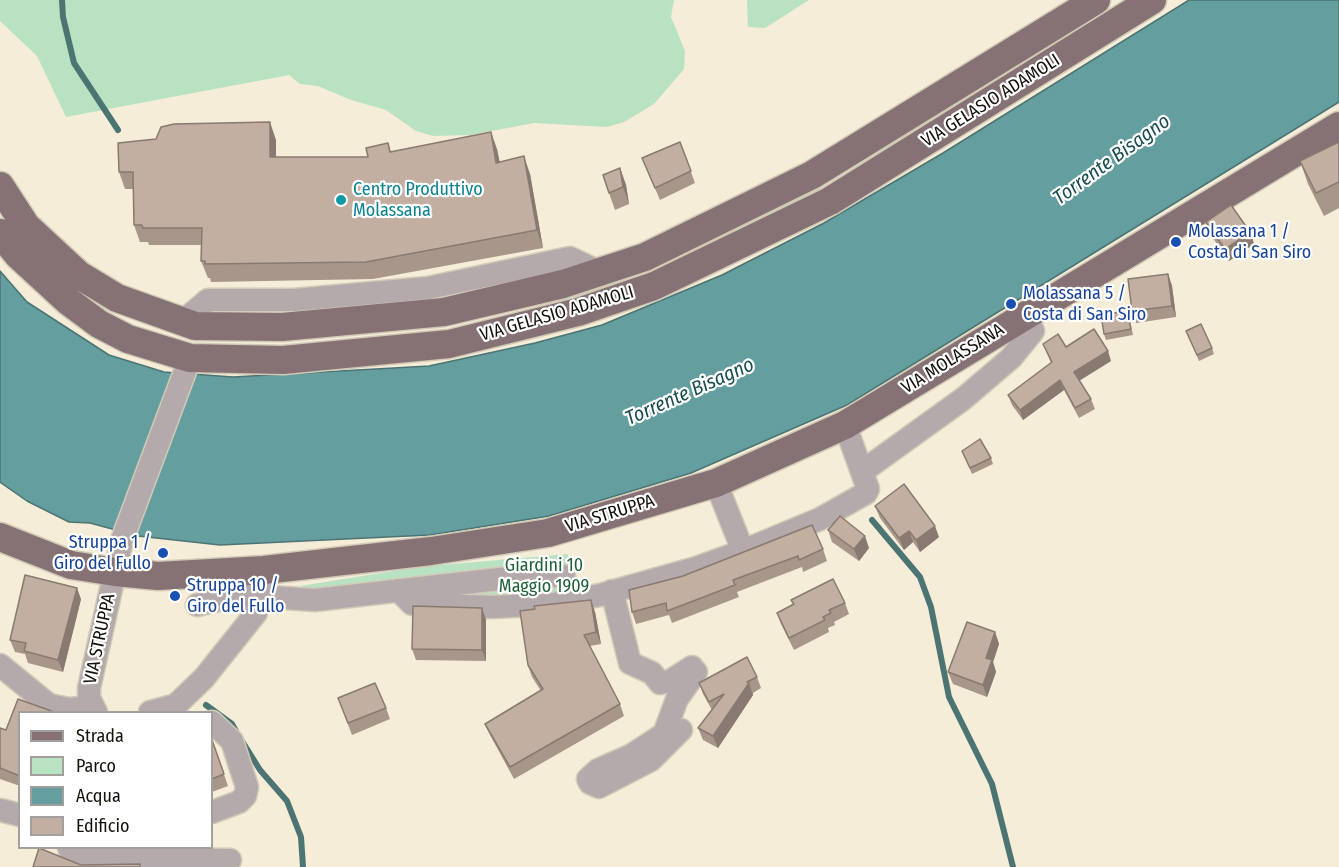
<!DOCTYPE html>
<style>
body{margin:0}
#map{position:relative;width:1339px;height:867px;overflow:hidden;background:#f5edd7;font-family:"Fira Sans Condensed",sans-serif}
canvas{display:block}
.legend{position:absolute;left:18px;top:711px;width:195px;height:138px;box-sizing:border-box;background:#fff;border:2px solid #a1a09d;margin:0;padding:8px 10px;list-style:none;font-size:18px;color:#15120b}
.legend li{display:flex;align-items:center;gap:12px;height:30px}
.legend b{width:30px;border:2px solid #a1a09d}
</style>
<div id="map">
<canvas width="1339" height="867"></canvas>
<ul class="legend">
<li><b style="height:8px;background:#867274"></b>Strada</li>
<li><b style="height:16px;background:#b9e2c3"></b>Parco</li>
<li><b style="height:16px;background:#649e9f"></b>Acqua</li>
<li><b style="height:16px;background:#c3aea2"></b>Edificio</li>
</ul>
</div>
<script>
const ctx = document.querySelector('canvas').getContext('2d');
ctx.lineJoin = 'round';
function paint(path, color) {
  ctx.fillStyle = color;
  ctx.fill(path, 'evenodd');
}
function poly(rows) {
  const path = new Path2D();
  for (const r of rows) {
    path.moveTo(r[0], r[1]);
    for (let i = 2; i < r.length; i += 2) path.lineTo(r[i], r[i + 1]);
  }
  return path;
}
function trace(path, color, width, dash) {
  ctx.strokeStyle = color;
  ctx.lineWidth = width;
  ctx.lineCap = dash ? 'butt' : 'round';
  ctx.setLineDash(dash || []);
  ctx.stroke(path);
}
function write(font, color, halo, rows, align = 'center') {
  ctx.font = font + ' "Fira Sans Condensed",sans-serif';
  ctx.lineWidth = 4.5;
  ctx.setLineDash([]);
  ctx.textBaseline = 'middle';
  ctx.strokeStyle = halo;
  ctx.fillStyle = color;
  for (const [text, x, y, turn = 0] of rows) {
    ctx.save();
    ctx.translate(x, y);
    ctx.rotate((+turn || 0) * Math.PI / 180);
    ctx.textAlign = isNaN(turn) ? turn : align;
    if (halo) ctx.strokeText(text, 0, 0);
    ctx.fillText(text, 0, 0);
    ctx.restore();
  }
}
paint(poly([
 [0,0,674,0,671,17,685,51,684,69,654,104,624,122,607,127,534,123,470,135,433,136,416,131,386,110,351,100,318,86,300,84,289,75,66,117,37,56,0,21],
 [747,0,809,0,765,28,748,27],
 [568,554,580,597,342,602,300,586,418,567]
]), '#b9e2c3');
const water = poly([
 [1189,0,1339,0,1339,102,847,405,691,473,549,516,430,535,220,545,138,536,90,523,69,522,27,501,0,482,0,271,27,302,109,355,164,372,233,377,429,366,535,343,602,325,722,275,824,223,943,153,1189,0]
]);
paint(water, '#649e9f');
trace(water, '#4c7473', 1.5);
trace(poly([
 [62,0,63,17,74,63,118,130],
 [872,520,920,577,931,607,949,697,992,784,1013,867],
 [206,705,232,724,237,733],
 [242,741,260,770,287,801,301,837,303,867]
]), '#4c7473', 6);
const minor = poly([
 [182,322,208,300,294,300,428,288,570,258,595,270],
 [863,471,963,399,1011,358,1033,331,1026,314],
 [716,483,743,551],
 [398,590,412,604,493,607,553,604,600,595,696,568,743,551,820,519,866,493,868,489,845,425],
 [612,591,630,663,652,673,660,683,670,681,692,667,696,672,677,699,664,734,632,755,598,770,588,779,590,783,599,787,651,760,681,730],
 [197,605,240,595,315,600,517,577,564,576],
 [0,665,49,705,69,709,91,707],
 [96,712,89,698,89,688,122,540,190,358],
 [150,712,176,705,204,678,256,613,262,581],
 [212,722,232,741,247,787,245,796,239,802,212,812],
 [0,810,20,815],
 [69,848,77,855,101,859,230,860]
]);
const major = poly([
 [0,186,26,226,79,275,117,298,195,326,282,327,444,312,563,284,645,257,812,175,1096,0],
 [0,233,18,255,68,301,99,324,128,339,190,358,283,360,449,344,578,312,654,286,830,201,1152,0],
 [0,537,71,565,115,572,158,576,264,570,431,551,548,533,716,483,845,425,1339,126]
]);
trace(minor, '#d1cab6', 25);
trace(major, '#d1cab6', 31);
trace(minor, '#b5aaab', 22);
trace(major, '#867274', 28);
paint(poly([
 [156,139,276,140,276,157,368,157,388,143,391,152,497,149,500,163,530,174,543,248,373,279,211,282,210,278,208,278,201,261,202,245,149,245,148,242,140,242,134,225,133,189,125,189,119,172],
 [680,142,695,183,660,200,642,158],
 [1339,142,1339,208,1324,216,1308,184,1300,161],
 [620,168,626,185,629,204,615,210,609,193],
 [1206,222,1250,232,1254,244,1229,261,1210,234],
 [1168,274,1172,286,1176,317,1136,323,1132,311],
 [1129,317,1133,335,1106,340,1104,334],
 [1186,331,1212,348,1214,354,1199,361],
 [1043,344,1066,347,1111,361,1079,381,1091,399,1095,409,1079,418,1064,390,1023,420,1012,405,1008,395,1051,363],
 [962,451,991,458,993,464,972,474],
 [875,506,939,537,920,552,913,542,904,550,880,518],
 [828,530,869,548,859,561,832,542],
 [823,549,827,561,803,572,802,567,737,592,739,597,672,623,669,615,636,624,632,612,629,590],
 [81,599,63,672,28,663,25,654,15,652,10,640],
 [791,600,845,603,849,614,834,622,835,625,828,628,829,632,794,650,781,624,777,613,793,604],
 [482,608,486,620,486,661,416,660,412,649],
 [595,612,601,644,590,646,620,704,624,716,514,779,490,735,485,724,541,691,532,677,528,665],
 [995,632,999,644,993,662,996,672,987,697,953,684,948,672],
 [757,677,761,688,753,693,753,695,718,748,703,740,698,728,712,710,703,694,699,683],
 [338,698,386,708,390,719,352,735],
 [20,712,20,786,0,779,0,728,6,730],
 [212,740,228,786,212,792]
]), '#a8968b');
paint(poly([
 [270,122,276,140,276,175,270,157],
 [491,132,497,149,503,181,496,163],
 [524,156,530,174,543,248,537,230],
 [620,168,626,185,629,204,623,187],
 [1250,232,1254,244,1229,261,1225,249],
 [1168,274,1172,286,1176,317,1172,306],
 [1108,351,1111,361,1077,382,1074,372],
 [1060,380,1064,390,1023,420,1020,410],
 [935,526,939,537,920,552,916,540],
 [909,531,913,542,904,550,899,538],
 [865,536,869,548,859,561,854,549],
 [77,588,81,599,63,672,58,660],
 [591,600,595,612,601,644,596,632],
 [482,608,486,620,486,661,482,650],
 [995,632,999,644,993,662,996,672,987,697,983,685,986,658],
 [749,683,753,695,718,748,713,736]
]), '#887a71');
const building = poly([
 [270,122,270,157,368,157,366,148,388,143,390,152,491,132,496,163,524,156,537,230,366,262,205,264,205,261,201,261,202,228,143,228,142,225,134,225,133,172,119,172,118,143,156,139,161,127,174,124,270,122],
 [680,142,691,171,655,188,642,158,680,142],
 [1339,142,1339,182,1316,193,1300,161,1339,142],
 [620,168,623,187,609,193,603,175,620,168],
 [1231,205,1250,232,1225,249,1206,222,1231,205],
 [1168,274,1172,306,1132,311,1128,279,1168,274],
 [1127,311,1131,329,1104,334,1101,315,1127,311],
 [1201,324,1212,348,1197,355,1186,331,1201,324],
 [1094,329,1108,351,1074,372,1091,399,1075,408,1060,380,1020,410,1008,395,1052,362,1043,344,1058,334,1066,347,1094,329],
 [980,439,991,458,970,468,962,451,980,439],
 [904,484,935,526,916,540,909,531,899,538,875,506,904,484],
 [840,516,865,536,854,549,828,530,840,516],
 [812,525,823,549,799,560,798,556,733,580,735,585,667,611,666,603,632,612,629,590,683,576,812,525],
 [25,575,77,588,58,660,24,651,26,643,10,640,25,575],
 [833,579,845,603,829,610,831,613,823,617,825,620,789,638,777,613,794,604,791,600,833,579],
 [591,600,596,632,584,635,620,704,510,767,485,724,543,689,528,665,520,611,535,609,534,606,591,600],
 [413,606,482,608,482,650,412,649,413,606],
 [967,622,995,632,986,658,992,660,983,685,948,672,967,622],
 [747,657,757,677,747,682,749,683,713,736,698,728,724,694,709,702,699,683,747,657],
 [375,683,386,708,348,723,338,698,375,683],
 [18,699,54,712,20,712,20,776,0,768,0,728,6,730,18,699],
 [212,740,224,774,212,779,212,740],
 [39,848,81,865,140,864,140,867,33,867,39,848]
]);
paint(building, '#c3aea2');
trace(building, '#887a71', 1.5);
for (const [x, y, r, color] of [
 [341,200,6,"#0f9aa8"],
 [1176,242,6,"#1a4fb4"],
 [1011,304,6,"#1a4fb4"],
 [163,553,6,"#1a4fb4"],
 [175,596,6,"#1a4fb4"]
]) {
  const dot = new Path2D();
  dot.arc(x, y, r, 0, 2 * Math.PI);
  ctx.fillStyle = color;
  ctx.fill(dot);
  trace(dot, '#fff', 2);
}
write('18px', '#15120b', '#fff', [
 ["VIA GELASIO ADAMOLI",991,101,-32],
 ["VIA GELASIO ADAMOLI",557,314,-16],
 ["VIA MOLASSANA",953,359,-32],
 ["VIA STRUPPA",610,514,-17],
 ["VIA STRUPPA",100,639,-78]
]);
write('18px', '#0d838f', '#fff', [
 ["Centro Produttivo",353,190],
 ["Molassana",353,211]
], 'left');
write('18px', '#164399', '#fff', [
 ["Molassana 1 /",1188,232],
 ["Costa di San Siro",1188,253],
 ["Molassana 5 /",1023,294],
 ["Costa di San Siro",1023,315],
 ["Struppa 1 /",151,543,"right"],
 ["Giro del Fullo",151,564,"right"],
 ["Struppa 10 /",187,586],
 ["Giro del Fullo",187,607]
], 'left');
write('18px', '#216039', '#fff', [
 ["Giardini 10",544,566],
 ["Maggio 1909",544,587]
]);
write('italic 20px', '#194d4e', '#fff', [
 ["Torrente Bisagno",1112,160,-36],
 ["Torrente Bisagno",690,392,-24]
]);
</script>
